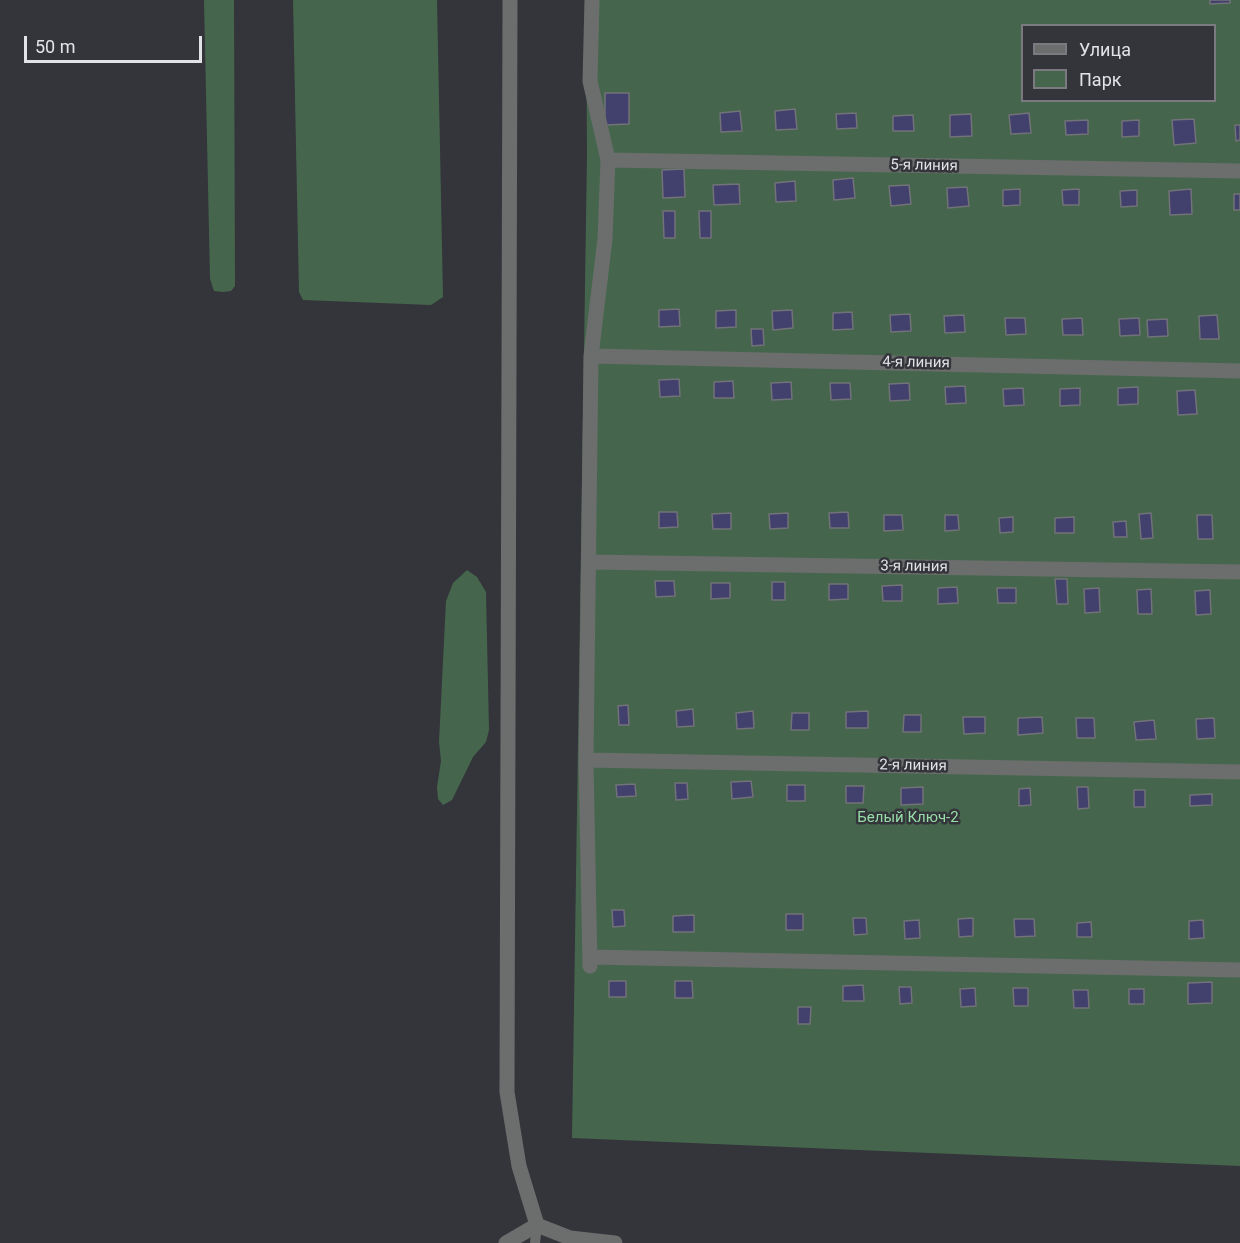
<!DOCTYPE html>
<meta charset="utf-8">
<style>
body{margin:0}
#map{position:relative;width:1240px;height:1243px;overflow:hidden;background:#34343b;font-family:Roboto,sans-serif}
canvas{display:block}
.legend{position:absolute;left:1021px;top:24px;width:195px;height:78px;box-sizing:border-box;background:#34343b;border:2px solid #7a7a80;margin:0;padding:8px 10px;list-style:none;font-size:18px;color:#e2e3e7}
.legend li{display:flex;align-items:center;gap:12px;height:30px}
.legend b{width:30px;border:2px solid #7a7a80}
.scale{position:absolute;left:24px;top:36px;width:178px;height:27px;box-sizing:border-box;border:3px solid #e2e3e7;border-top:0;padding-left:8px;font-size:18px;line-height:21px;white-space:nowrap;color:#e2e3e7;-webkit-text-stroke:4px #34343b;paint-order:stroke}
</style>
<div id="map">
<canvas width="1240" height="1243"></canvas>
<ul class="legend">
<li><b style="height:8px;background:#6b6e6c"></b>Улица</li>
<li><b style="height:16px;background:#45664d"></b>Парк</li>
</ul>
<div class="scale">50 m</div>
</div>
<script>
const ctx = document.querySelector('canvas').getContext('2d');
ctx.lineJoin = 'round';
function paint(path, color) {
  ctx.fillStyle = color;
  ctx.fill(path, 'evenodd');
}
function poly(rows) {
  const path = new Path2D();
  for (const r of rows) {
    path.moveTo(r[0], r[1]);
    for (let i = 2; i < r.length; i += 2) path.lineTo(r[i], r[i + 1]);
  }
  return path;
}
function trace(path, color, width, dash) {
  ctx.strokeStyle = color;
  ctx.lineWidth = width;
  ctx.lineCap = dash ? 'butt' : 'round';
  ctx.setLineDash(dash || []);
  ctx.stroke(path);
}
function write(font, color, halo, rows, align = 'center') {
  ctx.font = font + ' Roboto,sans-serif';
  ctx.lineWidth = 5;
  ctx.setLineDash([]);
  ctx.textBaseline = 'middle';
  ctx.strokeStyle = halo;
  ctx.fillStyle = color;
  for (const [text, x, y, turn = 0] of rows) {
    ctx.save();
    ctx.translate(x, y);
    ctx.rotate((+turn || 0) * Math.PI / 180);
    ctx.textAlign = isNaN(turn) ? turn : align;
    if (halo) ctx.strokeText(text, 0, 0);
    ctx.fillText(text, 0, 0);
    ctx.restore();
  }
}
paint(poly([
 [204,0,234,0,235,286,231,291,223,292,214,291,210,279],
 [293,0,437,0,443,297,431,305,303,300,299,292],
 [586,0,1240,0,1240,1166,572,1138,587,153],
 [1022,26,1214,26,1214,100,1022,100],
 [467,570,477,577,486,592,489,730,486,742,473,757,452,800,443,805,438,799,437,787,441,761,439,742,446,601,453,583]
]), '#45664d');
const building = poly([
 [1210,0,1230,0,1230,3,1210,4,1210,0],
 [605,93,629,93,629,124,605,125,605,93],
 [795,109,797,129,776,130,775,111,795,109],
 [740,111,742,131,721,132,720,113,740,111],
 [856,113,857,128,837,129,836,114,856,113],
 [1029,113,1031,133,1011,134,1009,115,1029,113],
 [971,114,972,136,950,137,950,115,971,114],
 [913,115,914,131,893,131,893,116,913,115],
 [1194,119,1196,143,1174,145,1172,120,1194,119],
 [1088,120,1088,134,1066,135,1065,121,1088,120],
 [1139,120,1139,136,1122,137,1122,121,1139,120],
 [1235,125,1240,125,1240,140,1236,141,1235,125],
 [684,169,685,197,663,198,662,170,684,169],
 [853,178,855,198,834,200,833,180,853,178],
 [795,181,796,201,776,202,775,183,795,181],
 [739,184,740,204,714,205,713,185,739,184],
 [909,185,911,204,891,206,889,186,909,185],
 [967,187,969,206,948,208,947,188,967,187],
 [1020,189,1020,205,1003,206,1003,190,1020,189],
 [1079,189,1079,205,1063,205,1062,190,1079,189],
 [1191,189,1192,214,1170,215,1169,191,1191,189],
 [1137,190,1137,206,1121,207,1120,191,1137,190],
 [1234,194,1240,194,1240,210,1234,210,1234,194],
 [663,211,675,211,675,238,664,238,663,211],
 [699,211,711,211,711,238,700,238,699,211],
 [679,309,680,326,659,327,659,310,679,309],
 [736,310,736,327,716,328,716,311,736,310],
 [792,310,793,328,773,330,772,311,792,310],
 [852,312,853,329,833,330,833,313,852,312],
 [910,314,911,331,891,332,890,315,910,314],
 [964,315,965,332,945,333,944,316,964,315],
 [1217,315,1219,339,1200,339,1199,316,1217,315],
 [1005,318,1025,318,1026,334,1006,335,1005,318],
 [1082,318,1083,335,1063,335,1062,319,1082,318],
 [1139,318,1140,335,1120,336,1119,319,1139,318],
 [1167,319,1168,336,1148,337,1147,320,1167,319],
 [751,329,763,329,764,345,752,346,751,329],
 [679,379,680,396,660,397,659,380,679,379],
 [733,381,734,398,714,398,714,382,733,381],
 [791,382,792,399,772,400,771,383,791,382],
 [830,383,850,383,851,399,831,400,830,383],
 [909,383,910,400,890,401,889,384,909,383],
 [965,386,966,403,946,404,945,387,965,386],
 [1138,387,1138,404,1118,405,1118,388,1138,387],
 [1023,388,1024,405,1004,406,1003,389,1023,388],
 [1080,388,1080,405,1060,406,1060,389,1080,388],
 [1195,390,1197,414,1178,415,1177,391,1195,390],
 [659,512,677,512,678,527,659,528,659,512],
 [848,512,849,528,830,528,829,513,848,512],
 [731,513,731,529,713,529,712,514,731,513],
 [788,513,788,528,770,529,769,514,788,513],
 [1151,513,1153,538,1141,539,1139,514,1151,513],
 [884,515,902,515,903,530,884,531,884,515],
 [945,515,958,515,959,530,945,531,945,515],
 [1197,515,1212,515,1213,539,1198,539,1197,515],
 [1013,517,1013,532,1000,533,999,518,1013,517],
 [1074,517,1074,533,1055,533,1055,518,1074,517],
 [1126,521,1127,537,1114,537,1113,522,1126,521],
 [1055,579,1067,579,1068,604,1057,604,1055,579],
 [655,581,674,581,675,596,656,597,655,581],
 [772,582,785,582,785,600,772,600,772,582],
 [711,583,730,583,730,598,711,599,711,583],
 [829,584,848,584,848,599,829,600,829,584],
 [902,585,902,601,883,601,882,586,902,585],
 [957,587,958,603,938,604,938,588,957,587],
 [997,588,1016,588,1016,603,998,603,997,588],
 [1099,588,1100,612,1085,613,1084,589,1099,588],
 [1151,589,1152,614,1138,614,1137,590,1151,589],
 [1210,590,1211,614,1196,615,1195,591,1210,590],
 [628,705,629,725,619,725,618,706,628,705],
 [693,709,694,726,677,727,676,711,693,709],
 [753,711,754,728,737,729,736,713,753,711],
 [868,711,868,728,846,728,846,712,868,711],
 [792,713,809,713,809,730,791,730,792,713],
 [904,715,921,715,921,732,903,732,904,715],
 [963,717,985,717,985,733,964,734,963,717],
 [1042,717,1043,733,1018,735,1018,718,1042,717],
 [1076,718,1094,718,1095,738,1077,738,1076,718],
 [1214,718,1215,738,1197,739,1196,719,1214,718],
 [1154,720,1156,739,1136,740,1134,722,1154,720],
 [751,781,753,797,732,799,731,782,751,781],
 [675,783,687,783,688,799,676,800,675,783],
 [635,784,636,796,617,797,616,785,635,784],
 [787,785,805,785,805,801,787,801,787,785],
 [846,786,864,786,863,803,846,803,846,786],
 [923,787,923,804,901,805,901,788,923,787],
 [1077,787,1088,787,1089,808,1078,809,1077,787],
 [1030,788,1031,805,1019,806,1019,789,1030,788],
 [1134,790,1145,790,1145,807,1134,807,1134,790],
 [1212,794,1212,805,1190,806,1190,795,1212,794],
 [612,910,624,910,625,926,613,927,612,910],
 [786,914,803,914,803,930,786,930,786,914],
 [694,915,694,932,673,932,673,916,694,915],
 [853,918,866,918,867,934,854,935,853,918],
 [973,918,973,936,959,937,958,919,973,918],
 [1014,919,1034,919,1035,936,1015,937,1014,919],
 [919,920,920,938,905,939,904,921,919,920],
 [1203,920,1204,938,1189,939,1189,921,1203,920],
 [1091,922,1092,937,1077,937,1077,923,1091,922],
 [609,981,626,981,626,997,609,997,609,981],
 [675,981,692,981,693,998,675,998,675,981],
 [1212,982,1212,1003,1188,1004,1188,983,1212,982],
 [863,985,864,1001,843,1001,843,986,863,985],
 [899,987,911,987,912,1003,900,1004,899,987],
 [975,988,976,1006,961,1007,960,989,975,988],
 [1013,988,1028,988,1028,1006,1014,1006,1013,988],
 [1129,989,1144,989,1144,1004,1129,1004,1129,989],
 [1073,990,1088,990,1089,1008,1074,1008,1073,990],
 [798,1007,811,1007,810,1024,798,1024,798,1007]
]);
paint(building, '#42416e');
trace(building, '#727279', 1.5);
trace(poly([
 [535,1243,537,1225]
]), '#6b6e6c', 10);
trace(poly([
 [510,0,507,1092,519,1166,537,1225,570,1238,615,1243],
 [608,160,1240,171],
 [591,356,1240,371],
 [589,562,1240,572],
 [586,760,1240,772],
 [590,957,1240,970],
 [590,966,586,760,591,356,605,239,608,160,590,81,592,0],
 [506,1243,537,1225]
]), '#6b6e6c', 15);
write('15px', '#e2e3e7', '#34343b', [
 ["5-я линия",924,166,1],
 ["4-я линия",916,363,1],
 ["3-я линия",914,567,1],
 ["2-я линия",913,766,1]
]);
write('15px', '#96dda7', '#34343b', [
 ["Белый Ключ-2",908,818]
]);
</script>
